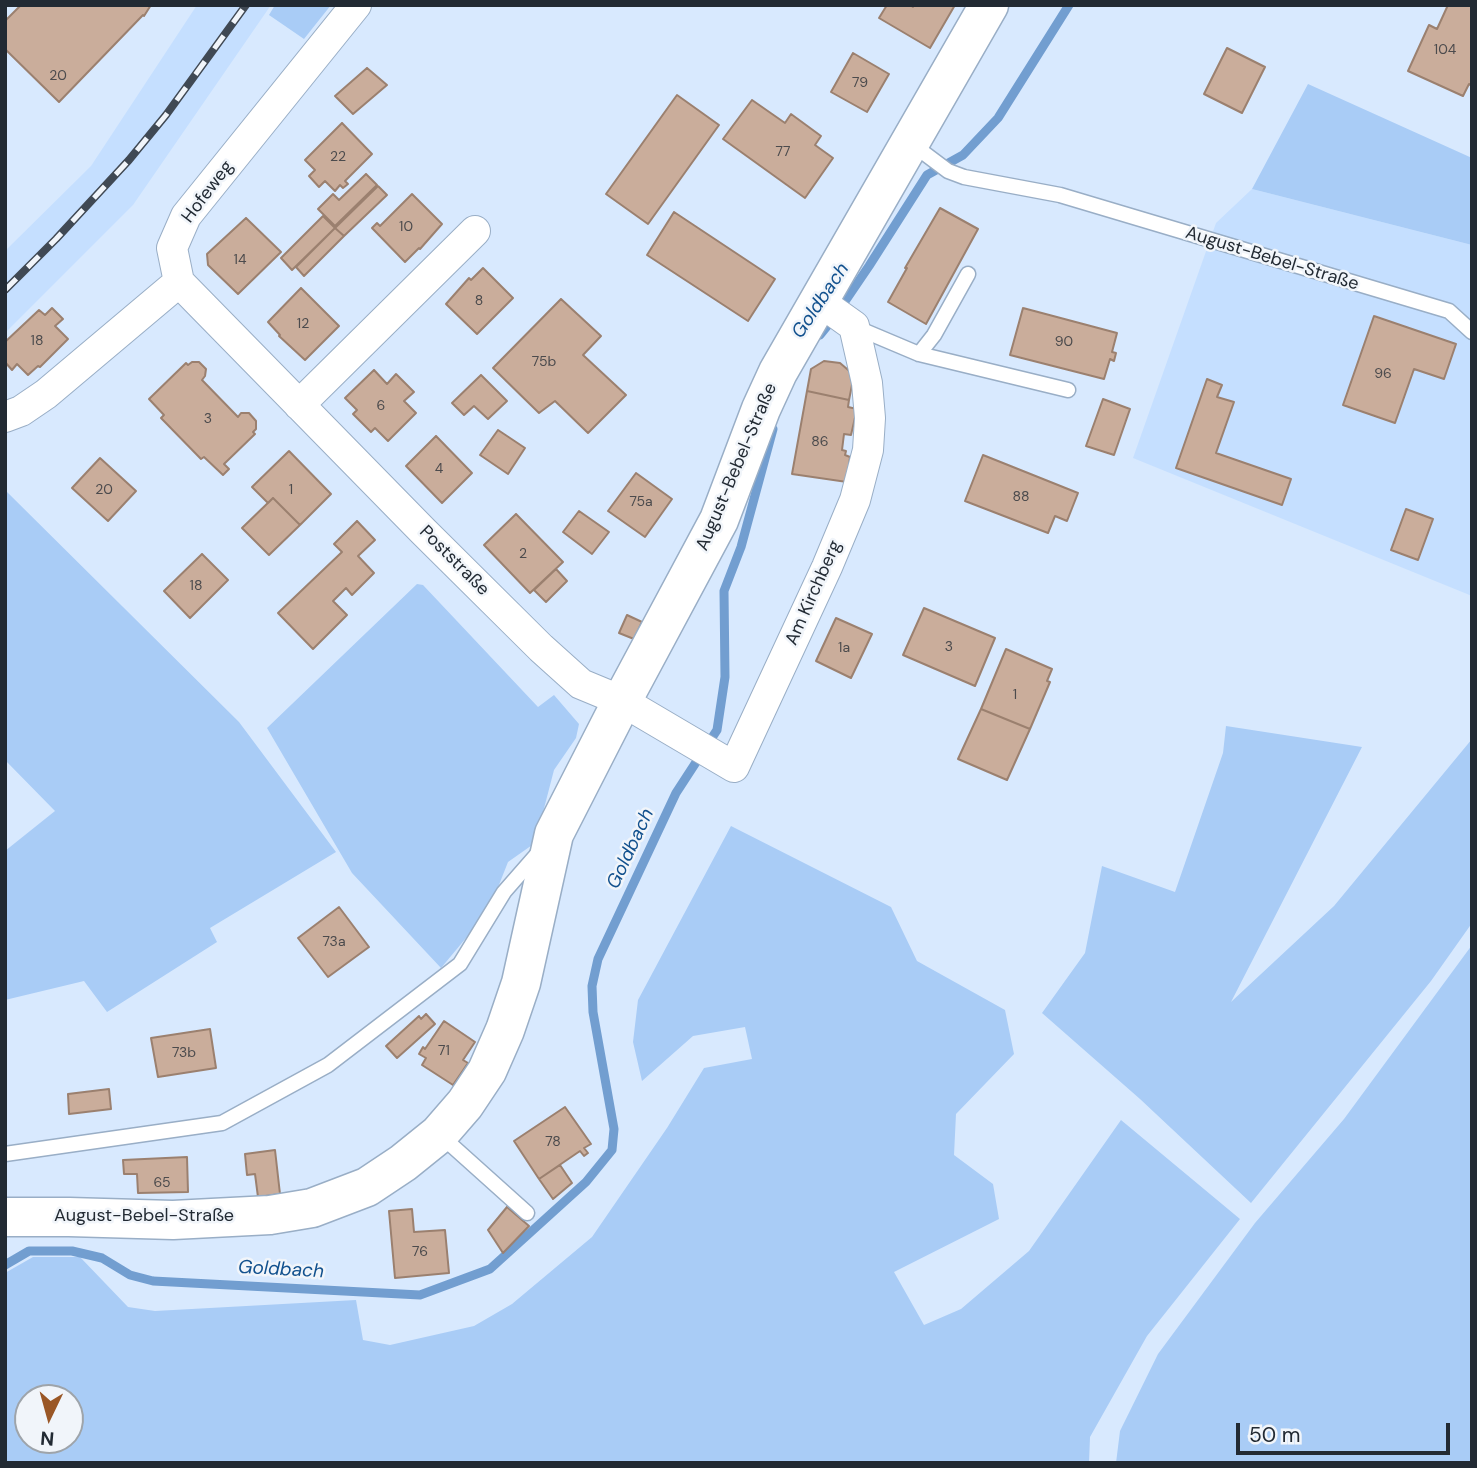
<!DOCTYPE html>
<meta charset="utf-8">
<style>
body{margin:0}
#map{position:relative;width:1477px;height:1468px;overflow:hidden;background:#d8e9fe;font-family:"DM Sans",sans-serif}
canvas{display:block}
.frame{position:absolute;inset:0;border:7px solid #222a33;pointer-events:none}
.north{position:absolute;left:14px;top:1384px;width:70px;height:70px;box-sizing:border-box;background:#f1f5fa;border:2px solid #9ea4aa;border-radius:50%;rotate:185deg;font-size:19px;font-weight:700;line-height:28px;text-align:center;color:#222a33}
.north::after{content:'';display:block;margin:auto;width:24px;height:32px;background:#9a5726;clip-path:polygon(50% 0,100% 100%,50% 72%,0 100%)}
.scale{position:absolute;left:1236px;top:1423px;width:214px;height:32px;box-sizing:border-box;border:4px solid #222a33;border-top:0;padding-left:9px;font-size:21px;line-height:24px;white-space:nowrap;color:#222a33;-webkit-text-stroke:5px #f1f5fa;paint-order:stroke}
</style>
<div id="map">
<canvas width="1477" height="1468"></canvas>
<div class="frame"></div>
<div class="north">N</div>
<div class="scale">50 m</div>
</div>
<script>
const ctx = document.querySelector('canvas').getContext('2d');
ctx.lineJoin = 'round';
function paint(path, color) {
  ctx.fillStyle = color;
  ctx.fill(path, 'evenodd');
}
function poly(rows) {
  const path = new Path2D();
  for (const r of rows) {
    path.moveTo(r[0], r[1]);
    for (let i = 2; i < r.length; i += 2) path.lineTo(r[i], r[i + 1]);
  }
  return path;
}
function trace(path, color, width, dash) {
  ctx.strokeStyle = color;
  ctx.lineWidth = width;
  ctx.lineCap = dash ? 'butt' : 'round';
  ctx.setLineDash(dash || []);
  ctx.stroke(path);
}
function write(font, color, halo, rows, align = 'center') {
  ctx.font = font + ' "DM Sans",sans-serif';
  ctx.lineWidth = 5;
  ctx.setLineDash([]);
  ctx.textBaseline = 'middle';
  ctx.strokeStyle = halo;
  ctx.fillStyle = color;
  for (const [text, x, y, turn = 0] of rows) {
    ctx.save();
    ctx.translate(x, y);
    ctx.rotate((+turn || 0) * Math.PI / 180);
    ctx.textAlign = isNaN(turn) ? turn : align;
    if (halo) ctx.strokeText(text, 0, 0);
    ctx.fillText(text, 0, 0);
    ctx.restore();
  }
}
paint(poly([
 [197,5,271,5,133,205,5,333,5,251,91,166],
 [1252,189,1472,245,1472,596,1133,458,1216,223]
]), '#c5dfff');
paint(poly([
 [275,5,331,5,304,39,269,15],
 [1308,84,1472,158,1472,245,1252,189],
 [5,490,239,722,336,852,210,928,217,942,107,1012,84,981,5,1000,5,851,55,811,5,760],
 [417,584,423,585,538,707,554,695,579,724,576,738,554,770,535,843,508,862,493,900,481,920,441,968,352,873,267,728],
 [1226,726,1362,747,1231,1002,1334,906,1472,739,1472,923,1431,981,1251,1203,1140,1099,1042,1013,1085,953,1102,866,1175,892,1223,753],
 [731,826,891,907,917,961,1005,1010,1014,1054,956,1114,954,1155,993,1184,999,1219,894,1272,924,1325,961,1309,1029,1251,1121,1120,1240,1219,1147,1336,1090,1437,1089,1463,5,1463,5,1273,33,1257,80,1257,128,1307,155,1311,356,1300,363,1340,390,1345,474,1326,512,1304,592,1237,667,1128,704,1068,752,1059,745,1027,693,1036,642,1081,633,1042,638,1000],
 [28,1398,70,1398,70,1440,28,1440],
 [1472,945,1472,1463,1116,1463,1120,1431,1158,1354,1255,1223,1344,1119]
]), '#a9ccf6');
trace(poly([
 [820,335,833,319,869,266,927,175,963,155,998,118,1069,5],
 [5,1265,29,1251,72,1251,102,1258,130,1275,153,1281,420,1295,490,1269,586,1182,612,1150,614,1129,593,1012,592,986,598,959,676,793,717,730,725,677,724,591,741,547,773,429]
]), '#729ed0', 9);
const building = poly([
 [21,5,151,5,144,16,143,15,59,102,5,49,5,21,21,5],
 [887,5,910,5,913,7,913,5,955,5,930,48,879,18,887,5],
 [1448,5,1472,5,1472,85,1469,84,1463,96,1408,71,1429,25,1437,29,1448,5],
 [1227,48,1265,67,1242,113,1204,94,1227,48],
 [853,53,889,74,867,112,831,92,853,53],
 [367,68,387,85,353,114,335,96,367,68],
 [677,95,719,125,648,224,606,194,677,95],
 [752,100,785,123,791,114,821,136,815,145,833,158,805,198,723,139,752,100],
 [342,123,372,154,345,181,348,184,343,188,340,185,335,191,325,181,319,187,309,176,315,170,305,160,342,123],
 [366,174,377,185,335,226,318,209,333,194,339,200,366,174],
 [378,186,387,195,344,236,335,228,378,186],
 [412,194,442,224,420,249,419,248,405,262,372,228,377,223,380,226,412,194],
 [940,208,978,229,926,324,888,302,907,268,905,268,940,208],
 [674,212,775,279,748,321,647,255,674,212],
 [323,216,335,228,292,270,281,258,323,216],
 [246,218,281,252,238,294,208,265,207,254,246,218],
 [335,228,344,236,304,276,296,267,335,228],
 [483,268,513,298,477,334,446,304,469,278,471,280,483,268],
 [301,288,339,326,305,360,279,336,280,335,268,322,301,288],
 [561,299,601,336,583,355,626,395,588,433,555,401,539,413,493,368,561,299],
 [52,308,63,319,55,326,68,339,40,367,38,366,28,375,17,364,12,370,5,362,5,342,39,310,45,315,52,308],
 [1023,308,1117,333,1112,352,1116,353,1114,361,1110,359,1104,379,1010,355,1023,308],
 [1374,316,1456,344,1444,379,1414,369,1395,423,1343,405,1374,316],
 [824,361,840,363,854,375,849,400,807,391,811,369,824,361],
 [192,362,199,362,206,369,205,376,202,380,238,417,241,413,249,413,256,421,256,429,253,432,255,434,224,464,229,469,223,475,204,457,201,459,161,418,164,415,149,399,186,363,188,365,192,362],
 [374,370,387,384,396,374,414,392,404,401,416,413,388,441,375,428,371,432,353,414,357,410,345,398,374,370],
 [481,375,507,401,488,419,474,406,464,415,452,403,481,375],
 [1207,379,1222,385,1217,397,1234,402,1216,453,1291,479,1282,505,1176,468,1207,379],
 [807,391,849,400,848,407,857,409,851,435,844,434,842,450,846,451,845,455,850,457,847,482,792,474,807,391],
 [1103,399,1130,409,1114,455,1086,446,1103,399],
 [498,430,525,448,508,474,480,455,498,430],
 [436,436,472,473,442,503,406,466,436,436],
 [289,451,331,494,300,525,273,498,268,503,252,487,289,451],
 [983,455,1078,493,1067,521,1055,516,1048,533,965,501,983,455],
 [100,458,136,491,108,521,72,488,100,458],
 [636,473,672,499,645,537,608,511,636,473],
 [273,498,300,525,269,555,242,528,273,498],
 [1406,509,1433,519,1418,560,1391,550,1406,509],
 [579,511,609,532,592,554,563,532,579,511],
 [516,514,563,562,530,593,484,545,516,514],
 [357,521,375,540,358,556,374,573,352,595,346,588,333,601,347,615,313,649,278,613,342,552,334,544,357,521],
 [202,554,228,580,190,618,164,591,202,554],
 [556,569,567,581,546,602,534,590,556,569],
 [924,608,995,638,975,686,903,655,924,608],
 [627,615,642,622,634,639,619,633,627,615],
 [836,618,872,634,851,678,816,661,836,618],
 [1006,649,1052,669,1047,681,1050,682,1030,729,981,709,1006,649],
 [981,709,1030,729,1007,780,958,759,981,709],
 [339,907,369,947,328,977,298,938,339,907],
 [426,1014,435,1024,397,1058,386,1046,419,1016,421,1019,426,1014],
 [444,1021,475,1042,463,1060,468,1063,453,1085,422,1065,426,1058,419,1054,423,1047,425,1049,444,1021],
 [210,1029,216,1068,158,1077,151,1038,210,1029],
 [109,1089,111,1109,69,1114,68,1094,109,1089],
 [565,1107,591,1144,584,1148,588,1153,584,1156,580,1151,539,1179,514,1141,565,1107],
 [275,1150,280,1194,258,1197,255,1174,247,1175,245,1154,275,1150],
 [187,1157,188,1192,138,1193,137,1174,124,1174,123,1160,187,1157],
 [560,1165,572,1183,553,1199,539,1179,560,1165],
 [507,1207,529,1226,503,1253,488,1230,507,1207],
 [412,1209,414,1232,445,1230,449,1273,395,1278,389,1211,412,1209]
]);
paint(building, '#caad9b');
trace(building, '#9b806f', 2);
const lane = poly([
 [912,144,948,171,964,177,1060,195,1449,311,1472,332],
 [855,327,919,354,1068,390],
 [919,354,934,335,968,274],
 [439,1134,527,1213],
 [5,1154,222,1123,328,1065,460,964,504,892,539,852]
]);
const street = poly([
 [179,282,423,531,541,648,581,684,622,701,734,767,827,567,855,500,868,450,870,418,867,383,854,326,819,301],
 [179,282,172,248,186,216,356,5],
 [299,405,475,231],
 [5,417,21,411,46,394,179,282]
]);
const secondary = poly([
 [5,1217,69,1217,173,1220,270,1215,312,1208,367,1187,403,1163,439,1134,465,1104,487,1071,505,1030,521,983,554,834,622,701,719,520,761,409,778,372,989,5]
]);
trace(lane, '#99aec6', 17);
trace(street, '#99aec6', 32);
trace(secondary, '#99aec6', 41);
trace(lane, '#fff', 14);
trace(street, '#fff', 30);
trace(secondary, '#fff', 38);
const rail = poly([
 [5,290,56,239,129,160,166,115,246,5]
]);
trace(rail, '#404954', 8);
trace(rail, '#f1f5fa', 5, [16]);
write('14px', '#4c4b4d', null, [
 ["104",1445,50],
 ["20",58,76],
 ["79",860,83],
 ["77",783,152],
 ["22",338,157],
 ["10",406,227],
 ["14",240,260],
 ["8",479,301],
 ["12",303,324],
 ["18",37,341],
 ["90",1064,342],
 ["75b",544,362],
 ["96",1383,374],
 ["6",381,406],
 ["3",208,419],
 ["86",820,442],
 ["4",439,469],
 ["20",104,490],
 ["1",291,490],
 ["88",1021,497],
 ["75a",641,502],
 ["2",523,554],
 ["18",196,586],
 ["3",949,647],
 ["1a",844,648],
 ["1",1015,695],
 ["73a",334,942],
 ["71",444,1051],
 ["73b",184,1053],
 ["78",553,1142],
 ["65",162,1183],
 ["76",420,1252]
]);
write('18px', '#222a33', '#f1f5fa', [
 ["Hofeweg",208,192,-53],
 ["August-Bebel-Straße",1272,259,17],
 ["August-Bebel-Straße",737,467,-67],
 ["Poststraße",454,561,45],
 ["Am Kirchberg",814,593,-66],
 ["August-Bebel-Straße",144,1216]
]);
write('italic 19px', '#12518e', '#f1f5fa', [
 ["Goldbach",821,301,-56],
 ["Goldbach",631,849,-65],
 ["Goldbach",281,1270,3]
]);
</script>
